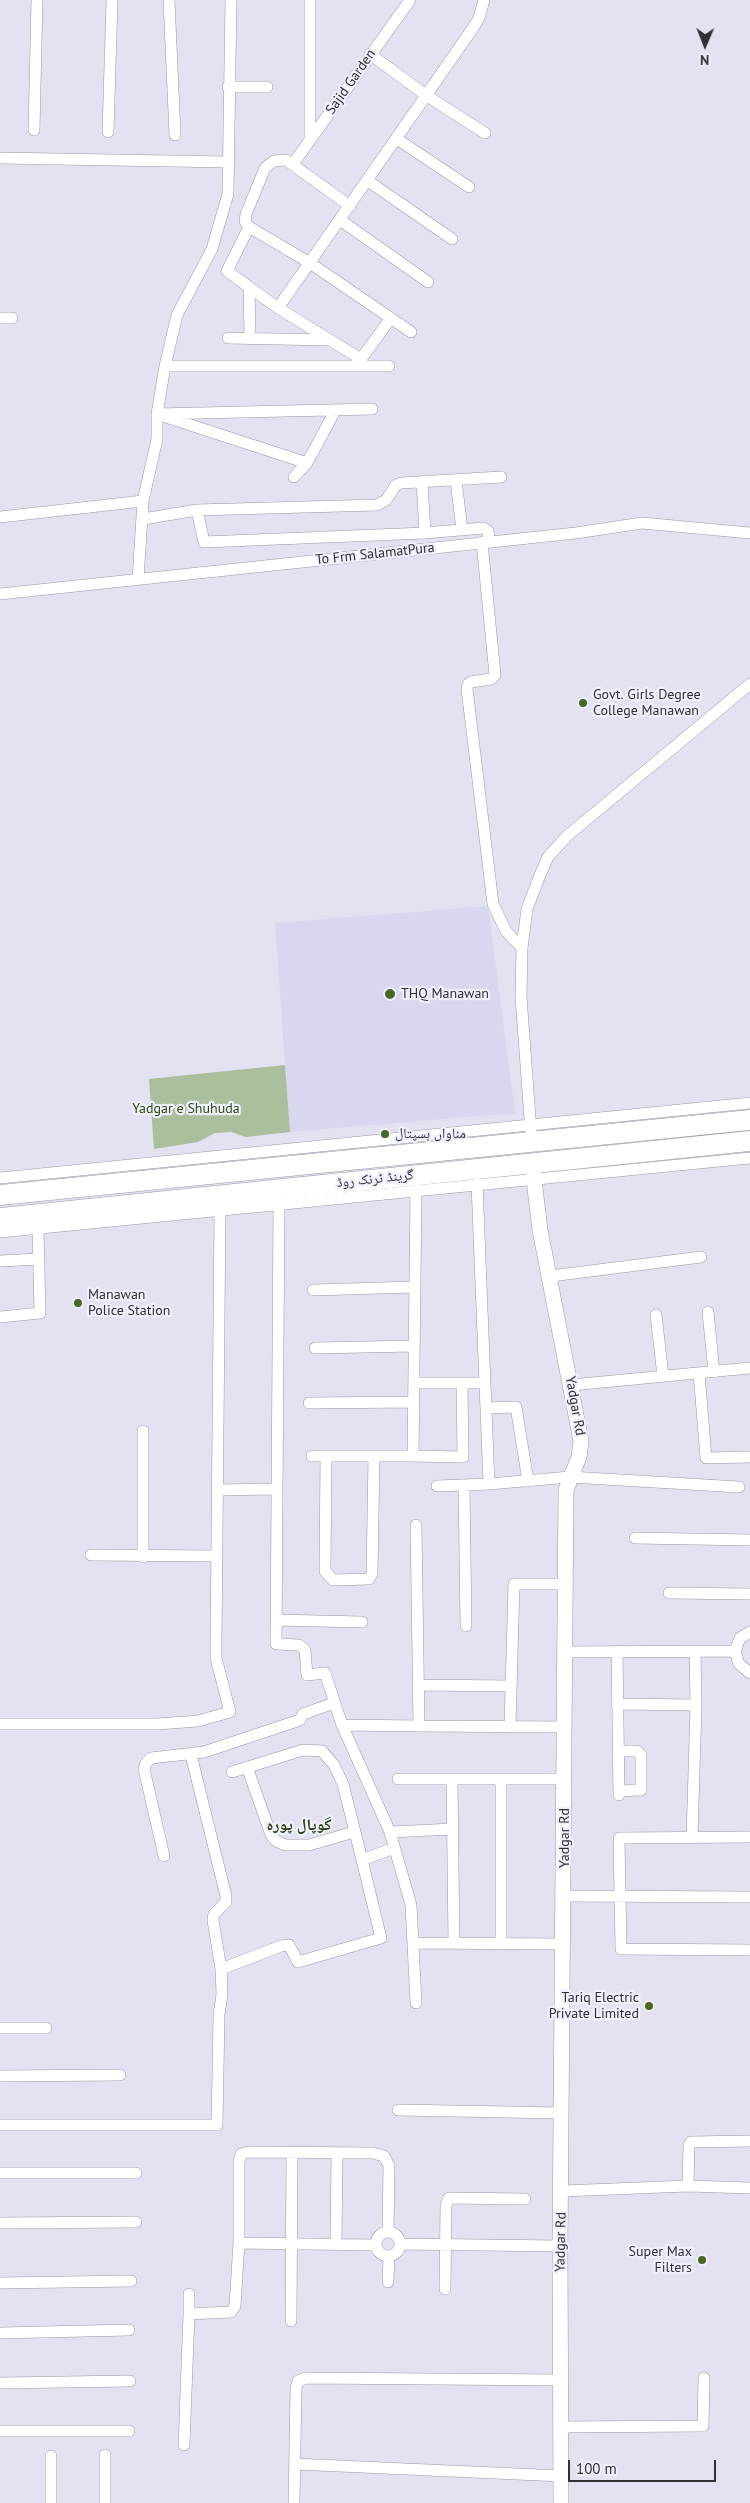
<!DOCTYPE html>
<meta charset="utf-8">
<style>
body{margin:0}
#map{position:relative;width:750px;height:2503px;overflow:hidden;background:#e2e2f3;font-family:"PT Sans",sans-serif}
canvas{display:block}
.north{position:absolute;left:680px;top:20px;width:50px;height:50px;-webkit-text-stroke:4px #eff0fe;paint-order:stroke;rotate:181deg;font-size:14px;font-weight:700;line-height:20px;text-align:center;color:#303036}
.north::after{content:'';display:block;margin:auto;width:18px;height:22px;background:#303036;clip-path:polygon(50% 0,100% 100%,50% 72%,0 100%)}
.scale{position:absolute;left:568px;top:2460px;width:148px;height:22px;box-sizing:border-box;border:2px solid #303036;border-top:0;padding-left:6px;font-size:15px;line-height:18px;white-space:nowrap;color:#303036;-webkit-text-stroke:4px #eff0fe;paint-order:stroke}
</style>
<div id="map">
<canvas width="750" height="2503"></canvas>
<div class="north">N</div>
<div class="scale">100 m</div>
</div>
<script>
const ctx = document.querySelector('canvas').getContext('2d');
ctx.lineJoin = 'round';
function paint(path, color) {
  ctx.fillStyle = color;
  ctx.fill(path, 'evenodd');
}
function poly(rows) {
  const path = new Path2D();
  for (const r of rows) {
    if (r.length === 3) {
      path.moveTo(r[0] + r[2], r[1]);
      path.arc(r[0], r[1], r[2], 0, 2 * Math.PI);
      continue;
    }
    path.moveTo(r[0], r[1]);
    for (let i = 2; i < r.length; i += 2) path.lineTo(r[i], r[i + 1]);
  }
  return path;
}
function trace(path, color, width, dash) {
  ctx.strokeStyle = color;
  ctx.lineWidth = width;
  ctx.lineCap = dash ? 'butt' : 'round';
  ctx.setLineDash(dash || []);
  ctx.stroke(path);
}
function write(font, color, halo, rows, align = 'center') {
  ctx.font = font + ' "PT Sans","Noto Naskh Arabic",sans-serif';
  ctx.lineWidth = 4.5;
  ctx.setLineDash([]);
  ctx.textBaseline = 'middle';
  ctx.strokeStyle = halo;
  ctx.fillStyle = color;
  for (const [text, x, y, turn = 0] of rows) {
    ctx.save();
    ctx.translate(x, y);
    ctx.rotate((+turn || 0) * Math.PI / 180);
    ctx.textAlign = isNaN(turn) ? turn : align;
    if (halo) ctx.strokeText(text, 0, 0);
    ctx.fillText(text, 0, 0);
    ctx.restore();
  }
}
paint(poly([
 [488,906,515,1113,290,1132,275,923]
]), '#d7d7f0');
paint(poly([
 [285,1065,290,1132,246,1137,231,1132,215,1133,198,1142,154,1149,149,1079]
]), '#acbf9c');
const street = poly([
 [169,0,175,135],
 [370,54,427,96,485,133],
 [228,87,267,87],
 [34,130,37,0],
 [108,132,112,0],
 [397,139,469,187],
 [310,140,310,0],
 [0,158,228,162],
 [293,164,410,0],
 [368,181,452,239],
 [350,206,286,160,274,161,265,168,246,214,245,221,249,227,227,271,278,308,361,359,391,318],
 [340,220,428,282],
 [249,227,310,263,411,332],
 [249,287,250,338],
 [278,308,473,28,479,18,484,0],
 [0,318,12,318],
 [228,338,328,340],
 [165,366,389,366],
 [157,414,372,409],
 [166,417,307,463],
 [294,477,307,463,335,411],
 [456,480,462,530],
 [422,482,425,533],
 [197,510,204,542,425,533,483,528,488,531,489,541],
 [0,517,143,501],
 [143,519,197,510,377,505,386,500,396,485,401,483,501,477],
 [482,542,495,675,491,679,471,682,468,684,467,689,493,904,506,931,522,948],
 [138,579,143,501,157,439,157,414,165,366,177,315,212,249,228,194,231,0],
 [0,594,576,533,642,523,750,533],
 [531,1132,521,997,522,948,527,909,540,875,548,857,567,836,750,684],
 [0,1178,750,1103],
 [477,1184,489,1484,570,1477,739,1487],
 [279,1205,276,1644,299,1645,305,1650,307,1675,325,1673,342,1725,390,1832,411,1905,416,2003],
 [0,1232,750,1158],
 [0,1261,39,1259],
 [551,1276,701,1257],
 [313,1290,415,1287],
 [708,1312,714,1372],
 [656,1315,663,1376],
 [0,1317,40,1313,38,1228],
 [315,1348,414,1346],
 [699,1373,706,1458,750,1457],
 [414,1383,485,1383],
 [571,1385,750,1368],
 [309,1403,414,1402],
 [486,1408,516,1407,528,1481],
 [312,1456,413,1456,416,1190],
 [326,1456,325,1571,333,1580,369,1579,372,1574,374,1456],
 [413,1456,463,1457,462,1383],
 [437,1486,489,1484],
 [464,1486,466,1626],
 [218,1490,275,1489],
 [416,1525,419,1726,565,1727],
 [635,1538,750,1540],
 [91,1555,216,1556],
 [143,1557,143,1431],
 [669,1593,750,1594],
 [276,1620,362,1622],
 [750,1632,740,1638,735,1651,739,1664,750,1673],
 [617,1651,619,1795],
 [564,1652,735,1651],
 [419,1685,511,1686],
 [617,1704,696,1705],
 [0,1724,158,1724,198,1721,230,1712,216,1658,216,1643,220,1211],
 [342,1725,419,1726],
 [510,1726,514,1584,565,1584],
 [618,1751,637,1751,641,1755,641,1790,619,1791],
 [247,1767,271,1835,276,1841,285,1845,309,1845,354,1832],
 [232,1772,303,1750,322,1751,334,1765,343,1784,362,1860],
 [398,1779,565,1779],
 [452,1779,454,1943],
 [390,1832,453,1829],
 [750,1837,619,1838,621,1949,750,1950],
 [692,1838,696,1705,695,1651],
 [164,1856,144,1769,146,1763,151,1758,204,1752,300,1720,303,1714,334,1703],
 [564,1896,750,1897],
 [414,1943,564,1944],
 [501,1944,501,1779],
 [221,1969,281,1946,289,1945,298,1962,381,1938,362,1860,394,1848],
 [0,2028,46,2028],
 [0,2076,120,2075],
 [398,2110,562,2113],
 [0,2125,217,2125,219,2015,222,1994,221,1969,213,1920,214,1914,226,1902,226,1896,191,1755],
 [0,2173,136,2173],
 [688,2186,689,2145,691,2142,750,2141],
 [562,2191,688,2186,750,2188],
 [0,2223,136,2222],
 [388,2244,12],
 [239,2243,375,2245],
 [336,2244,337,2153],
 [400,2244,560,2246],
 [388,2282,389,2256],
 [0,2283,131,2281],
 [445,2289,446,2205,449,2198,525,2199],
 [189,2314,189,2294],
 [291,2321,292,2153],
 [0,2333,129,2330],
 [0,2383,130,2381],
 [562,2427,703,2426,704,2378],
 [0,2431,129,2431],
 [184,2445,189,2314,231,2312,235,2306,239,2243,239,2161,241,2154,248,2152,373,2153,384,2156,389,2166,388,2232],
 [295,2464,561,2476],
 [51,2503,51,2456],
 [105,2503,105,2455],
 [294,2503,296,2388,298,2381,306,2378,561,2380]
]);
const secondary = poly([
 [532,1163,540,1230,581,1441,579,1457,566,1490,560,2246,561,2503]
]);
const highway = poly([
 [0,1195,750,1120],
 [0,1218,750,1141]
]);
trace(street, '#9797a7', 12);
trace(secondary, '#9797a7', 16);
trace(highway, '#9797a7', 21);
trace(street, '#fff', 11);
trace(secondary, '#fff', 15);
trace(highway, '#fff', 20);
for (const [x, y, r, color] of [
 [583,703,5,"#47681f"],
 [390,994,6,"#47681f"],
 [385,1134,5,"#47681f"],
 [78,1303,5,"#47681f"],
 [649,2006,5,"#47681f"],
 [702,2260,5,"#47681f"]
]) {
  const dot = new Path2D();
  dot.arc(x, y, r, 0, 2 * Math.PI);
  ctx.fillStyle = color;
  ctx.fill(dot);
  trace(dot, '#eff0fe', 2);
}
write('14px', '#303036', '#eff0fe', [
 ["Sajid Garden",351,82,-55],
 ["To Frm SalamatPura",375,554,-6],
 ["گرینڈ ٹرنک روڈ",375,1179,-6],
 ["Yadgar Rd",575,1406,80],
 ["Yadgar Rd",565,1838,-90],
 ["Yadgar Rd",561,2242,-89]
]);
write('14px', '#303036', '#eff0fe', [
 ["Govt. Girls Degree",593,695],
 ["College Manawan",593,711],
 ["THQ Manawan",401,994],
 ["مناواں ہسپتال",395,1134],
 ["Manawan",88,1295],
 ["Police Station",88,1311],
 ["Tariq Electric",639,1998,"right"],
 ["Private Limited",639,2014,"right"],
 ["Super Max",692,2252,"right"],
 ["Filters",692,2268,"right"]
], 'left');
write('14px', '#2f4a0b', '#eff0fe', [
 ["Yadgar e Shuhuda",186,1109]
]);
write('bold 16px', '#2a410e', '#eff0fe', [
 ["گوپال پورہ",299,1825]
]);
</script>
